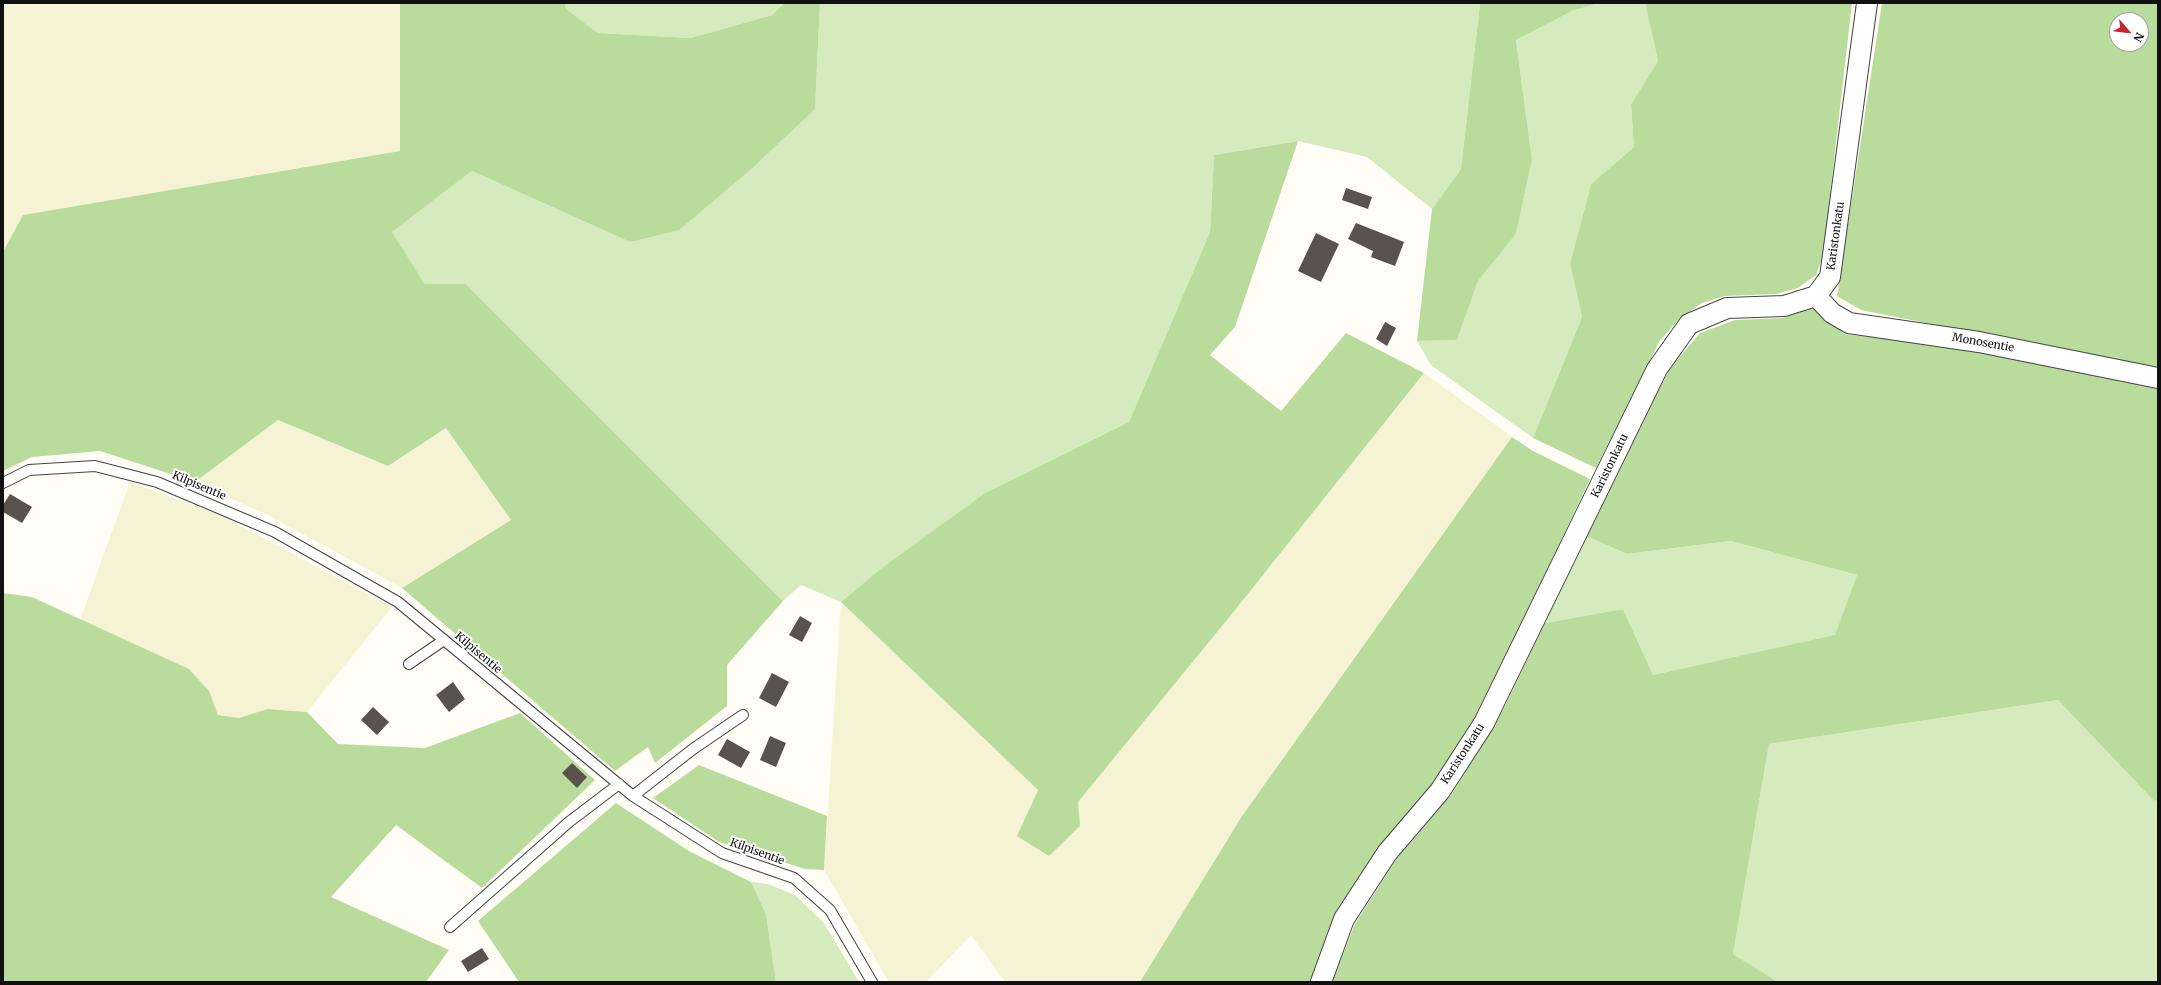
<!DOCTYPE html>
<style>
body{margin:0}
#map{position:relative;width:2161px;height:985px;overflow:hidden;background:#fffdf5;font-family:Merriweather,serif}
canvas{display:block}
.frame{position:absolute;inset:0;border:4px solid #111;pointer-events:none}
.north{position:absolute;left:2109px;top:12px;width:40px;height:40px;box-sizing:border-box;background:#fff;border:1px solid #a0a0a0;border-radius:50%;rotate:118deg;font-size:11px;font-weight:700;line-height:16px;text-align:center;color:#111}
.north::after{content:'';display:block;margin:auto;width:14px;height:18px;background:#c4262e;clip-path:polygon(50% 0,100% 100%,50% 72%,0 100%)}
</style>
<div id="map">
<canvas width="2161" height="985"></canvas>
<div class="frame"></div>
<div class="north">N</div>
</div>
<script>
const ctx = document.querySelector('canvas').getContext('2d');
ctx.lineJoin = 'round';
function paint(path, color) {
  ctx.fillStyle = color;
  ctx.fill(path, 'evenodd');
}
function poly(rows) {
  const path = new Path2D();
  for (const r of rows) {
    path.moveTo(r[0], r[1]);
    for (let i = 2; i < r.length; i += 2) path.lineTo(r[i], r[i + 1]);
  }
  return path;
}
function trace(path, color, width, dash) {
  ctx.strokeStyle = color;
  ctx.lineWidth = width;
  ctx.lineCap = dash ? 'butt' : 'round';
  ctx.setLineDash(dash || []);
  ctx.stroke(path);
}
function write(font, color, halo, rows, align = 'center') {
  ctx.font = font + ' Merriweather,serif';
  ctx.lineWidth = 4;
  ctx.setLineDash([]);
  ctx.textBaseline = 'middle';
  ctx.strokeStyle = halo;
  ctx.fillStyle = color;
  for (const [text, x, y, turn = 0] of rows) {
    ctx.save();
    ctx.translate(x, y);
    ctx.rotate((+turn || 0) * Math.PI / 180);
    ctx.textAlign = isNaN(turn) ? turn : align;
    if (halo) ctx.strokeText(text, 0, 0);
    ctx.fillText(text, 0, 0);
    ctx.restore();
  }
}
paint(poly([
 [3,3,400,3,400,151,23,215,3,252],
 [1424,373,1512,437,1242,816,1140,982,1005,982,971,935,926,982,889,982,824,870,841,602,1038,790,1017,836,1080,826,1077,802,1235,609],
 [278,420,388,466,446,428,512,520,402,588,268,515,195,482],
 [130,482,220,515,392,607,307,712,267,709,239,718,218,715,209,691,189,669,80,620]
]), '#f6f3d4');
paint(poly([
 [565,3,784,3,772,15,691,38,598,33,566,9],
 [820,3,1480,3,1461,169,1432,209,1367,157,1298,141,1214,155,1210,232,1129,422,985,493,883,568,841,602,801,585,783,601,466,284,425,284,392,232,472,171,630,242,815,109],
 [1599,3,1645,3,1658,61,1631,104,1634,147,1591,184,1570,264,1582,317,1533,438,1431,365,1417,341,1457,340,1478,281,1516,234,1532,160,1516,40,1572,11],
 [1584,535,1627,554,1731,541,1857,575,1835,636,1653,675,1623,609,1545,623],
 [2058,700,2154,801,2158,800,2158,982,1778,982,1733,954,1769,744],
 [751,882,768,884,795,895,824,923,859,982,776,982,766,914]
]), '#d5ebbd');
paint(poly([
 [400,3,565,3,566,9,598,33,691,38,772,15,784,3,820,3,815,109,749,171,679,230,630,242,472,171,392,232,425,284,466,284,783,601,727,665,727,706,655,763,648,747,615,771,402,588,511,520,446,428,388,466,278,420,195,482,100,451,32,457,3,471,3,252,23,215,400,151],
 [1480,3,1599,3,1572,11,1516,40,1532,160,1516,234,1478,281,1457,340,1417,341,1432,209,1461,169],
 [1645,3,1852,3,1823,256,1816,275,1798,288,1776,294,1725,296,1702,303,1679,319,1659,342,1596,468,1533,438,1582,317,1570,264,1591,184,1634,147,1631,104,1658,61],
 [1882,3,2158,3,2158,369,1861,310,1837,296],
 [2117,20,2141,20,2141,44,2117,44],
 [1298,141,1235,327,1210,355,1281,411,1346,333,1424,373,1235,610,1078,802,1080,826,1049,856,1017,836,1038,790,841,602,882,568,985,493,1129,422,1210,232,1214,155],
 [1811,305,1844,334,1963,348,2158,388,2158,800,2154,801,2058,700,1769,744,1733,954,1778,982,1332,982,1355,924,1395,861,1452,794,1504,708,1545,623,1623,609,1653,675,1835,635,1857,575,1731,541,1627,554,1584,535,1670,368,1700,333,1735,320,1783,318],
 [1512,437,1533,451,1590,479,1472,728,1313,982,1140,982,1242,816],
 [3,593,32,597,189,669,209,691,218,715,239,718,267,709,307,712,338,744,425,748,520,713,595,780,482,888,396,825,331,897,449,950,426,982,3,982],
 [699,765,827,816,824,870,805,869,719,842,653,798],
 [616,803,689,851,751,882,766,914,776,982,519,982,478,921]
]), '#b9dc9c');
paint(poly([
 [1346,188,1372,197,1368,209,1342,200],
 [1356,223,1404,242,1395,266,1371,257,1373,251,1348,239],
 [1316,233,1339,244,1321,282,1298,271],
 [1385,322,1396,328,1387,346,1376,339],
 [10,494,32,507,22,523,3,512,3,505],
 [800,616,812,623,802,642,789,635],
 [772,673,789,682,776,707,759,698],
 [453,682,465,699,449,712,436,695],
 [373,707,389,722,377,735,361,720],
 [770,736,786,743,776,767,760,760],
 [727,739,750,752,741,768,718,755],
 [572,763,587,777,577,788,562,773],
 [482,948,489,959,468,972,461,961]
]), '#5a524d');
const service = poly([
 [3,483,29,470,95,466,157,482,275,532,398,602,633,796,722,853,794,878,830,910,872,982],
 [409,664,444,640],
 [633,796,693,749,743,715],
 [450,927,569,822,619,784]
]);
const minor = poly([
 [1816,296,1832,313,1849,323,1979,342,2158,378],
 [1321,982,1344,919,1387,853,1440,791,1484,723,1657,369,1689,324,1727,308,1784,306,1816,296,1830,277,1867,3]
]);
trace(service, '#444', 12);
trace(minor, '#444', 22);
trace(service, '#fff', 10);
trace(minor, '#fff', 20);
write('11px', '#111', '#fff', [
 ["Karistonkatu",1836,236,-82],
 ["Monosentie",1983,343,10],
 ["Karistonkatu",1610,466,-64],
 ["Kilpisentie",199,486,23],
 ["Kilpisentie",478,653,40],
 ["Karistonkatu",1463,754,-57],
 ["Kilpisentie",757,852,20]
]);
</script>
